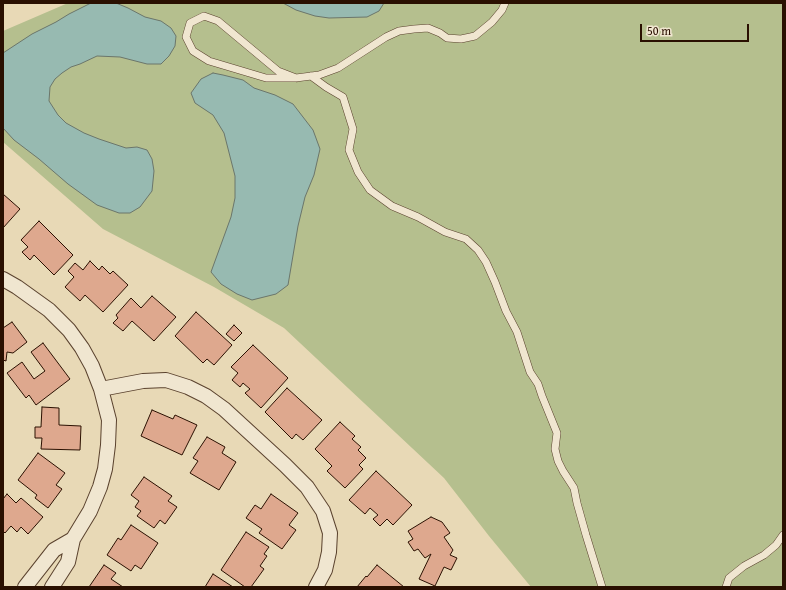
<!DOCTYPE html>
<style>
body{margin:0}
#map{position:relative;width:786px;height:590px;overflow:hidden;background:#e8d9b6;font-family:"Gentium Book Plus",serif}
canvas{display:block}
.frame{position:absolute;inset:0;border:4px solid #2a1001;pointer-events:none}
.scale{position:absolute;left:640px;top:24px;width:109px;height:18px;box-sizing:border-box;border:2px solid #2a1001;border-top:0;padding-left:5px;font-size:12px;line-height:14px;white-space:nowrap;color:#2a1001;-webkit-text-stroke:3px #f0e6d0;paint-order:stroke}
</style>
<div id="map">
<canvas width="786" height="590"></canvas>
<div class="frame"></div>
<div class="scale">50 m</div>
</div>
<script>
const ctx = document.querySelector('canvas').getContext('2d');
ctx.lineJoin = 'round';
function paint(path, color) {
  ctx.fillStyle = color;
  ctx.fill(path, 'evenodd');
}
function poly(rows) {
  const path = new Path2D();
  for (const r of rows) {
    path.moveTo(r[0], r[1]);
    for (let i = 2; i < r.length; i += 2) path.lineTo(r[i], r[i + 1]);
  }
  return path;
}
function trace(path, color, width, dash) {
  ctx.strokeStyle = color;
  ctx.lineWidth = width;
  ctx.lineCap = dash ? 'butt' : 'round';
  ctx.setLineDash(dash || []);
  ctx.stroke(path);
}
paint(poly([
 [68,3,783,3,783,587,531,587,489,536,444,478,284,328,214,287,103,229,3,142,3,31]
]), '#b5bf8e');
const water = poly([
 [91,3,116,3,128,8,145,17,161,21,171,28,176,36,175,46,169,56,161,64,147,64,120,57,97,56,80,64,71,67,62,73,55,79,50,87,49,101,58,115,66,123,84,133,99,139,126,148,137,147,147,150,152,159,154,171,152,191,140,207,130,213,119,213,97,205,68,184,39,159,14,140,3,128,3,53,32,34,56,22,69,14,91,3],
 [283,3,384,3,379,11,367,17,329,18,315,16,296,10,283,3],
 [213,73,223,75,243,80,254,88,275,95,293,104,313,130,320,149,314,175,305,197,298,226,288,285,276,294,252,300,237,294,221,284,211,272,231,217,235,198,235,176,224,133,213,115,195,103,191,93,201,79,213,73]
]);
paint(water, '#97bab1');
trace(water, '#6b766b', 1);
const building = poly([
 [3,194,20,209,3,228,3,194],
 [39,221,73,255,54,275,34,255,30,260,22,252,28,247,21,240,39,221],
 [90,261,99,270,102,266,110,274,113,271,128,285,103,312,85,295,80,301,65,287,74,277,68,271,75,263,83,270,90,261],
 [152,296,176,317,154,341,132,321,123,331,113,323,118,318,116,315,131,298,141,308,152,296],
 [196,312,232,345,214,365,207,359,203,363,175,336,196,312],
 [12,322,27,342,13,353,7,352,6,361,3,360,3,328,12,322],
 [234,325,242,333,234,341,226,334,234,325],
 [43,343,70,379,36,405,29,395,26,398,7,373,22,362,34,379,45,371,31,352,43,343],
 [253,345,288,378,261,408,245,393,250,389,243,383,240,387,232,380,238,373,231,367,253,345],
 [287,388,322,420,303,440,296,434,292,439,265,412,287,388],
 [42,407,59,408,59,425,81,426,80,450,41,449,42,438,35,438,35,427,41,427,42,407],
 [152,410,173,419,175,415,197,425,182,455,141,436,152,410],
 [340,422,355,436,352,439,361,447,358,450,366,458,359,465,363,469,345,488,327,471,332,466,315,449,340,422],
 [207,437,225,447,222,453,236,462,219,490,190,473,198,461,193,458,207,437],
 [38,453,65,473,56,485,62,489,48,508,35,498,37,495,18,480,38,453],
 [376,471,412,505,393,525,387,519,380,526,373,519,378,515,370,508,365,514,349,500,376,471],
 [144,477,172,496,168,501,177,507,165,524,160,520,154,528,137,516,141,511,135,507,139,501,131,495,144,477],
 [7,494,16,503,21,498,43,517,28,534,21,527,17,532,11,526,5,533,3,531,3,499,7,494],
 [271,494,298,513,289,525,296,530,282,549,259,533,262,529,246,518,255,505,261,509,271,494],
 [431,517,442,522,450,533,444,537,453,550,450,555,457,558,451,570,444,567,435,586,419,579,431,554,425,558,418,549,414,551,408,542,413,539,408,531,431,517],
 [131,525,158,543,141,569,135,565,131,571,107,555,118,538,121,540,131,525],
 [246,532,269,547,264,554,267,556,260,566,264,569,251,587,245,587,221,570,246,532],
 [104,565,116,573,111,579,123,587,89,587,104,565],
 [377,565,404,587,357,587,366,576,367,577,377,565],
 [213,574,233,587,205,587,213,574]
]);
paint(building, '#dea88e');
trace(building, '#2a1001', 1);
const service = poly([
 [311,76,326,87,343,97,353,129,349,150,358,172,370,190,392,206,418,217,445,232,466,239,478,250,486,262,495,282,506,311,517,332,530,372,538,384,542,396,557,433,555,449,558,461,563,471,574,488,577,503,586,535,602,587],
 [296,78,278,71,218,21,204,16,190,23,186,37,193,51,209,61,266,78,296,78,319,75,338,68,386,37,399,31,414,29,428,28,440,33,447,38,461,39,475,36,492,22,502,10,505,3],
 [726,587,729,578,744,566,764,555,776,545,783,535]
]);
const minor = poly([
 [3,279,17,287,49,310,69,330,82,348,92,366,101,389,109,420,108,445,105,469,100,487,90,511,73,539,68,562,52,587],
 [101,389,143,381,166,380,188,387,206,396,224,409,285,465,307,487,323,511,330,533,329,552,325,570,316,587],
 [25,587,54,550,73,539]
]);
trace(service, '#5a422e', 8);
trace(minor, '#5a422e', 16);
trace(service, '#f0e6d0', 7);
trace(minor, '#f0e6d0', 14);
</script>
